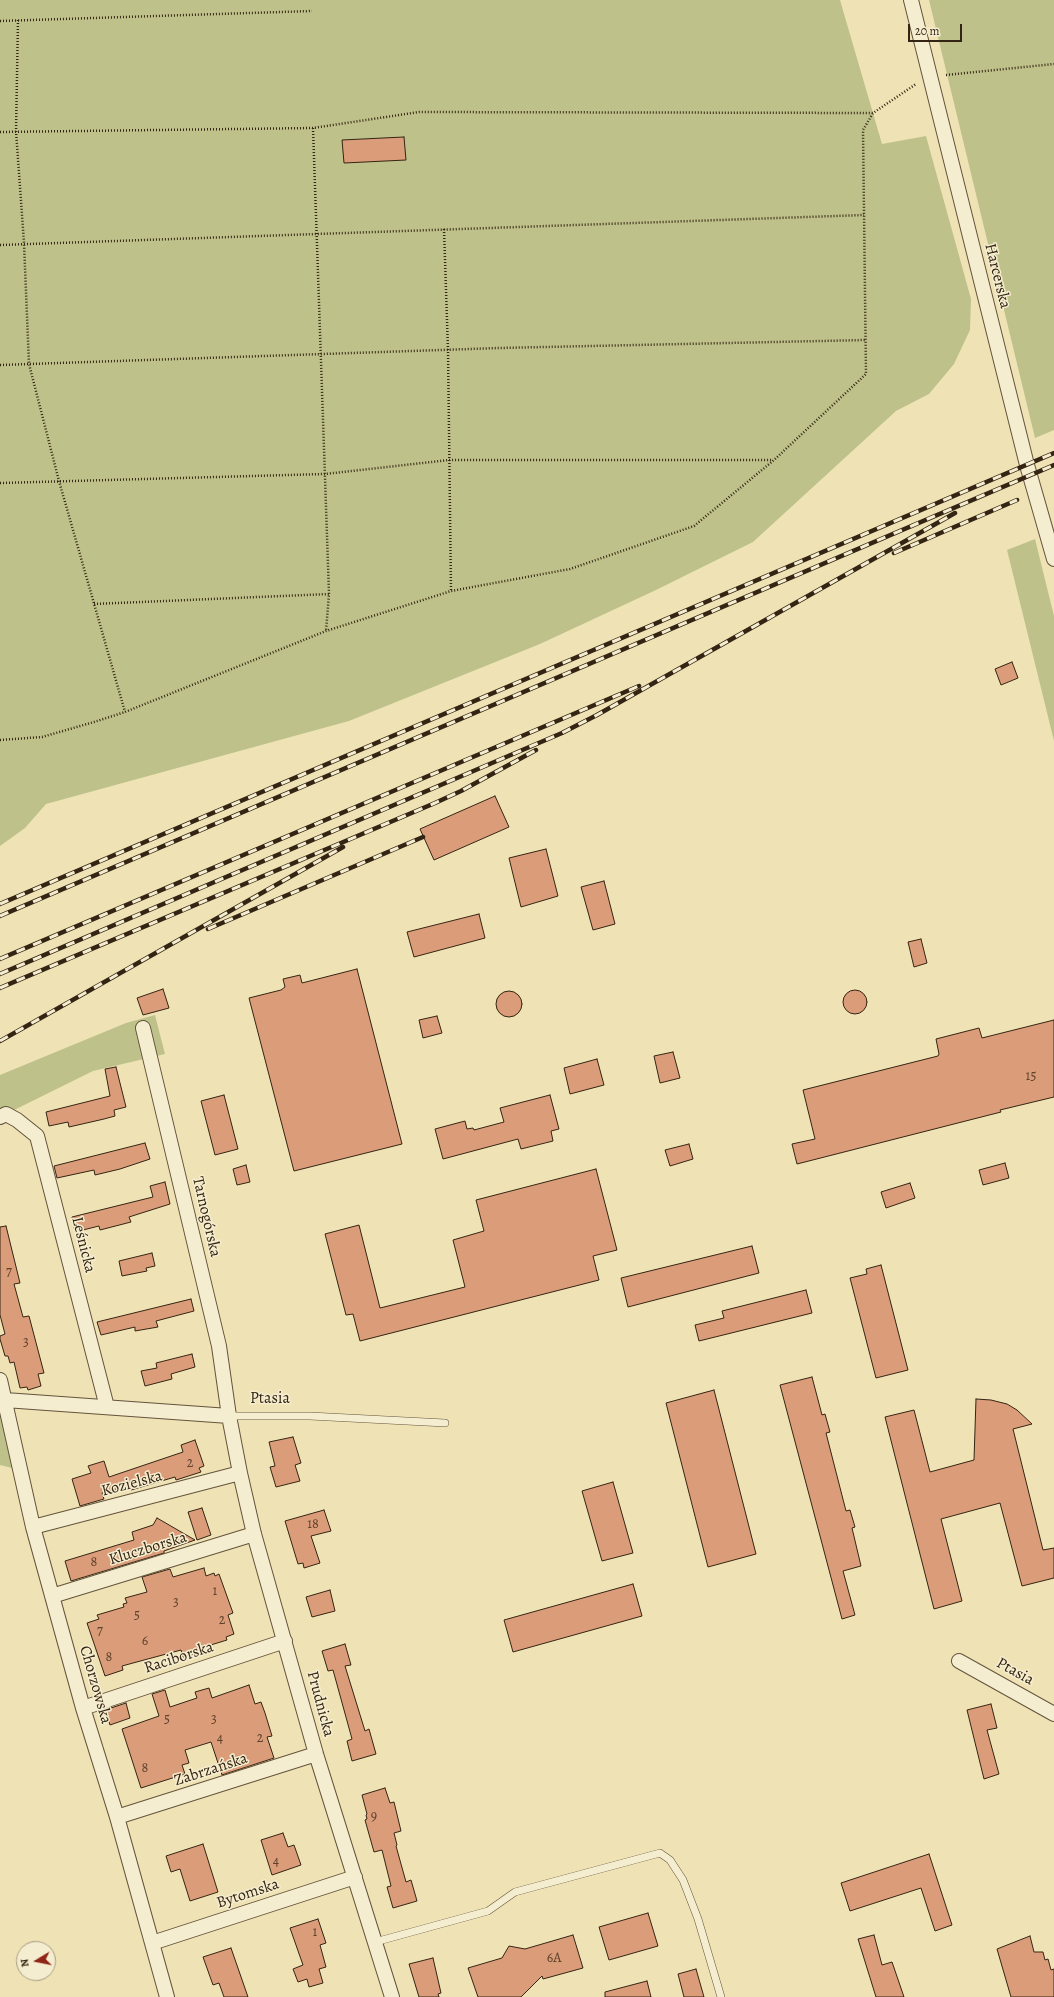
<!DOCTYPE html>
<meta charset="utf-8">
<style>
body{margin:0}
#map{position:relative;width:1054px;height:1997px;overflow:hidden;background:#efe3b5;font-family:Alegreya,serif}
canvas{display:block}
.north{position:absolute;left:16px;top:1941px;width:40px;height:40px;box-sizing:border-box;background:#f5edcf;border:1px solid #a89d84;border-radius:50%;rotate:260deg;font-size:11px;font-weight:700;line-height:16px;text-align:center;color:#342413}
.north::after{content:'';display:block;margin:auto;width:14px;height:18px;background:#8f2418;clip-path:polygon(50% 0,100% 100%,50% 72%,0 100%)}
.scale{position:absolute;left:908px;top:24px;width:54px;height:18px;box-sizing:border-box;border:2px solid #342413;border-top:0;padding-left:5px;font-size:12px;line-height:14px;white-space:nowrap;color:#342413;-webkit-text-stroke:3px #f5edcf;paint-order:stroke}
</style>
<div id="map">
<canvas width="1054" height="1997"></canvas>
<div class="north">N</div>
<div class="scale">20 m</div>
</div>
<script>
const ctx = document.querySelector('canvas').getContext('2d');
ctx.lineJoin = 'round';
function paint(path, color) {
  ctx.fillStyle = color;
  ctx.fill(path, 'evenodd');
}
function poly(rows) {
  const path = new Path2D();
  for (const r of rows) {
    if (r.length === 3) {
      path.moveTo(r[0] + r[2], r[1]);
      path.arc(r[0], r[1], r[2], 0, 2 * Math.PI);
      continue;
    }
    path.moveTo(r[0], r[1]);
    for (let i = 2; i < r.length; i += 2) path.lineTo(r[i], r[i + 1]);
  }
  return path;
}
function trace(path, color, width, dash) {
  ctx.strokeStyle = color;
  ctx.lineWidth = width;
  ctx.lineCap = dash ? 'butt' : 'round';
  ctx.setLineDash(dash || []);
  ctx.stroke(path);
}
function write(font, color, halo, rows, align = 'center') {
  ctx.font = font + ' Alegreya,serif';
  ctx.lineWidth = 3;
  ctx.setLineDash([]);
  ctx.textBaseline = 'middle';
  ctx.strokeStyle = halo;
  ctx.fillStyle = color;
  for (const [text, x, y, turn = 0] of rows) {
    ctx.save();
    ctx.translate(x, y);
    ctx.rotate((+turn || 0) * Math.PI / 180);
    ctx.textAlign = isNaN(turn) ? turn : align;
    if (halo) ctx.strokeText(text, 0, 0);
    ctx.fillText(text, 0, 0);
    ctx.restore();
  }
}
paint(poly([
 [0,0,840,0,882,144,926,136,971,299,970,330,954,364,929,394,896,411,753,542,656,590,540,644,349,721,46,804,25,828,0,846],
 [929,0,1054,0,1054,430,1035,438],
 [1035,539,1054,616,1054,741,1007,550],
 [155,1015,165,1054,93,1071,0,1117,0,1075,126,1023],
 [0,1380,20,1470,0,1465]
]), '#bec28a');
const building = poly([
 [404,137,406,160,344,163,342,140,404,137],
 [1012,662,1018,678,1001,685,995,669,1012,662],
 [495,796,509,827,434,860,420,829,495,796],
 [546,849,558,896,521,907,509,858,546,849],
 [604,881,615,924,593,930,581,887,604,881],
 [479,914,485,938,414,957,407,932,479,914],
 [921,939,927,963,914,967,908,942,921,939],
 [357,969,402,1144,294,1171,249,998,281,990,285,987,283,979,300,975,302,983,357,969],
 [163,989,169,1008,143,1015,137,998,163,989],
 [855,1002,12],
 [509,1004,13],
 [437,1016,442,1033,423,1038,419,1020,437,1016],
 [1054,1020,1054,1097,1000,1110,1001,1112,797,1164,792,1144,815,1139,803,1090,938,1056,939,1054,936,1039,979,1028,982,1038,1054,1020],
 [673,1052,680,1078,660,1083,654,1056,673,1052],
 [597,1059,604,1085,570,1094,564,1068,597,1059],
 [116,1067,126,1107,114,1110,115,1116,104,1119,69,1127,68,1122,49,1126,46,1112,110,1096,105,1069,116,1067],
 [224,1095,238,1149,215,1155,201,1101,224,1095],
 [550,1095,559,1129,551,1131,553,1141,521,1149,518,1139,443,1159,435,1129,465,1121,467,1129,473,1128,474,1130,504,1122,500,1108,550,1095],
 [145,1143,150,1159,120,1169,95,1175,94,1170,57,1178,54,1166,145,1143],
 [689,1144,693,1159,670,1166,665,1150,689,1144],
 [1005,1163,1009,1178,983,1185,979,1170,1005,1163],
 [246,1165,250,1182,237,1185,233,1169,246,1165],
 [596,1169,617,1250,593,1256,599,1280,360,1341,353,1314,346,1315,325,1234,359,1225,380,1308,465,1287,453,1240,484,1231,476,1200,596,1169],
 [165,1182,170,1204,129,1217,131,1222,100,1230,99,1226,75,1232,72,1217,153,1197,150,1186,165,1182],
 [910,1183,915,1198,886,1208,881,1192,910,1183],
 [6,1226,20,1283,14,1284,23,1317,29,1316,44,1373,38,1374,41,1386,28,1390,27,1387,20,1388,14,1362,10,1363,8,1356,5,1356,0,1339,0,1336,5,1334,0,1315,0,1227,6,1226],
 [752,1246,759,1273,628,1307,621,1278,752,1246],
 [152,1253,155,1266,146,1268,147,1271,122,1276,119,1261,152,1253],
 [881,1265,908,1370,876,1378,850,1278,867,1274,866,1269,881,1265],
 [806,1290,812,1313,699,1341,695,1325,724,1318,722,1311,806,1290],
 [191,1299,194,1311,156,1321,158,1327,135,1331,135,1327,101,1335,97,1322,191,1299],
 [192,1354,195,1367,171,1374,172,1379,145,1386,141,1371,157,1368,156,1363,192,1354],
 [812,1377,822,1415,825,1414,830,1432,826,1433,846,1511,850,1510,855,1527,852,1528,861,1566,843,1571,855,1615,842,1619,780,1385,812,1377],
 [714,1390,756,1554,708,1567,666,1403,714,1390],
 [976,1399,991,1400,1007,1404,1017,1410,1032,1424,1013,1429,1043,1550,1054,1548,1054,1578,1022,1586,1000,1503,941,1519,962,1601,934,1609,885,1417,914,1410,930,1472,974,1460,976,1399],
 [293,1437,301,1463,295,1465,300,1481,276,1487,270,1467,275,1466,269,1442,293,1437],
 [195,1440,204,1466,199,1468,201,1472,176,1480,175,1477,131,1490,130,1485,102,1493,104,1499,80,1506,72,1479,91,1473,88,1466,104,1461,109,1477,183,1452,181,1445,195,1440],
 [613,1482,633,1553,602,1561,582,1491,613,1482],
 [202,1508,211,1535,197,1540,188,1512,202,1508],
 [324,1510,331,1531,311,1536,320,1563,304,1568,303,1563,298,1564,285,1521,324,1510],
 [157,1518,195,1540,164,1551,164,1553,71,1581,65,1561,134,1540,132,1532,153,1525,157,1518],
 [204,1568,206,1576,214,1573,215,1576,219,1574,233,1613,228,1615,234,1634,226,1637,227,1640,201,1648,202,1652,183,1657,181,1650,122,1666,123,1670,105,1676,87,1623,99,1619,97,1615,124,1607,123,1604,127,1603,125,1598,147,1592,142,1577,170,1569,173,1577,204,1568],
 [633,1584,642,1616,513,1652,504,1620,633,1584],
 [330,1590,335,1611,312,1617,306,1597,330,1590],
 [345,1644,351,1665,345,1666,365,1731,369,1729,376,1754,352,1761,347,1741,352,1739,333,1670,328,1671,322,1651,345,1644],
 [249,1685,255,1704,261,1702,265,1713,272,1736,267,1737,274,1758,222,1775,211,1742,185,1750,189,1763,182,1765,185,1774,141,1788,122,1729,159,1716,152,1694,165,1690,170,1707,197,1698,195,1692,209,1688,212,1698,249,1685],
 [126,1703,130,1718,110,1725,105,1710,126,1703],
 [991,1704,997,1728,987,1730,999,1774,984,1779,967,1710,991,1704],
 [385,1788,390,1803,394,1802,401,1831,394,1833,397,1845,396,1846,406,1882,411,1880,417,1901,393,1908,387,1887,391,1886,382,1850,374,1852,365,1820,367,1819,366,1815,367,1814,362,1795,385,1788],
 [283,1833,288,1847,294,1845,301,1865,272,1875,261,1840,283,1833],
 [203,1844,218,1892,190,1901,180,1869,171,1872,166,1856,203,1844],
 [929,1854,952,1925,935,1931,921,1888,850,1911,841,1883,929,1854],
 [648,1913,658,1946,609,1960,599,1927,648,1913],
 [318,1919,326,1943,320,1945,326,1967,319,1969,323,1983,309,1987,307,1979,298,1982,293,1969,303,1965,290,1928,318,1919],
 [573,1935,583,1968,543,1979,542,1976,521,1997,478,1997,468,1968,502,1958,509,1946,525,1949,573,1935],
 [874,1935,882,1965,892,1962,904,1997,876,1997,858,1939,874,1935],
 [1030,1936,1034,1952,1043,1952,1045,1960,1048,1959,1051,1970,1054,1969,1054,1997,1011,1997,997,1949,1030,1936],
 [231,1948,248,1997,224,1997,219,1983,213,1985,203,1957,231,1948],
 [433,1958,441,1993,438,1994,439,1997,419,1997,409,1964,433,1958],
 [696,1969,704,1997,684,1997,678,1974,696,1969],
 [647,1981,651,1997,605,1997,605,1992,647,1981]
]);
paint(building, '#db9c79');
trace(building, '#342413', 1);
const lane = poly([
 [229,1416,310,1416,445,1423],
 [375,1942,488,1911,515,1892,660,1853,670,1860,683,1880,698,1919,721,1997]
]);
const street = poly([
 [911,0,1027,465,1054,559],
 [143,1028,219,1346,229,1416,240,1473,254,1534,316,1754,392,1997],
 [0,1117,6,1114,17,1120,37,1136,107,1407],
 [0,1380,33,1527,83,1708,117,1817,167,1997],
 [5,1400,229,1416],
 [33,1527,240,1473],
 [52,1596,254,1534],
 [959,1661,1054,1714],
 [83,1708,285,1641],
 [117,1817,316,1754],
 [152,1943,355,1877]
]);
trace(lane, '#63543c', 8);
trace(street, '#63543c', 16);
trace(poly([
 [18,20,16,131,24,243,29,364,59,481,125,712],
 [0,21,312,11],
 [946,75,1054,64],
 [313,128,329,594,326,631],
 [0,132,313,128,419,112,873,113,916,84],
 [444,229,448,350,451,591],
 [0,245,864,215],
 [0,365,499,348,866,340],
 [0,483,325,474,449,460,773,460],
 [94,604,329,594],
 [0,740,42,737,94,722,125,712,326,631,451,591,570,569,694,526,774,460,866,374,863,130,873,113]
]), '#342413', 2.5, [1, 2]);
trace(lane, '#f5edcf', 7);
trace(street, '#f5edcf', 14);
const rail = poly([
 [894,553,1017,500],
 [0,904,1054,453],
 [0,916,1054,465],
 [208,929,423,837],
 [0,959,639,686],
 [0,974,562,733,597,715,955,513],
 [0,988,435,803,461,791,536,750],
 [0,1041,343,847]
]);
trace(rail, '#342413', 4.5);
trace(rail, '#f5edcf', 3, [9]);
write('14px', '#5e422c', null, [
 ["15",1031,1077],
 ["7",9,1273],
 ["3",26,1343],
 ["2",190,1464],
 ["18",313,1525],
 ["8",94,1563],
 ["1",215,1592],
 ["3",176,1603],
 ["5",137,1616],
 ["2",222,1621],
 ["7",100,1632],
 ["6",145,1642],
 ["8",109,1658],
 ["5",167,1720],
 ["3",214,1720],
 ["4",220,1739],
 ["2",260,1739],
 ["8",145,1769],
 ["9",374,1817],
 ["4",276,1862],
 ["1",315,1933],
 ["6A",554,1959]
]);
write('16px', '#342413', '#f5edcf', [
 ["Harcerska",997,276,76],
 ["Tarnogórska",206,1217,77],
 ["Leśnicka",83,1245,76],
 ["Ptasia",270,1399],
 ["Kozielska",132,1484,-15],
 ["Kluczborska",148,1549,-17],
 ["Raciborska",179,1658,-18],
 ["Ptasia",1015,1672,29],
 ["Chorzowska",95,1685,74],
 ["Prudnicka",320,1704,75],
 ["Zabrzańska",211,1770,-18],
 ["Bytomska",248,1894,-18]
]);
</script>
